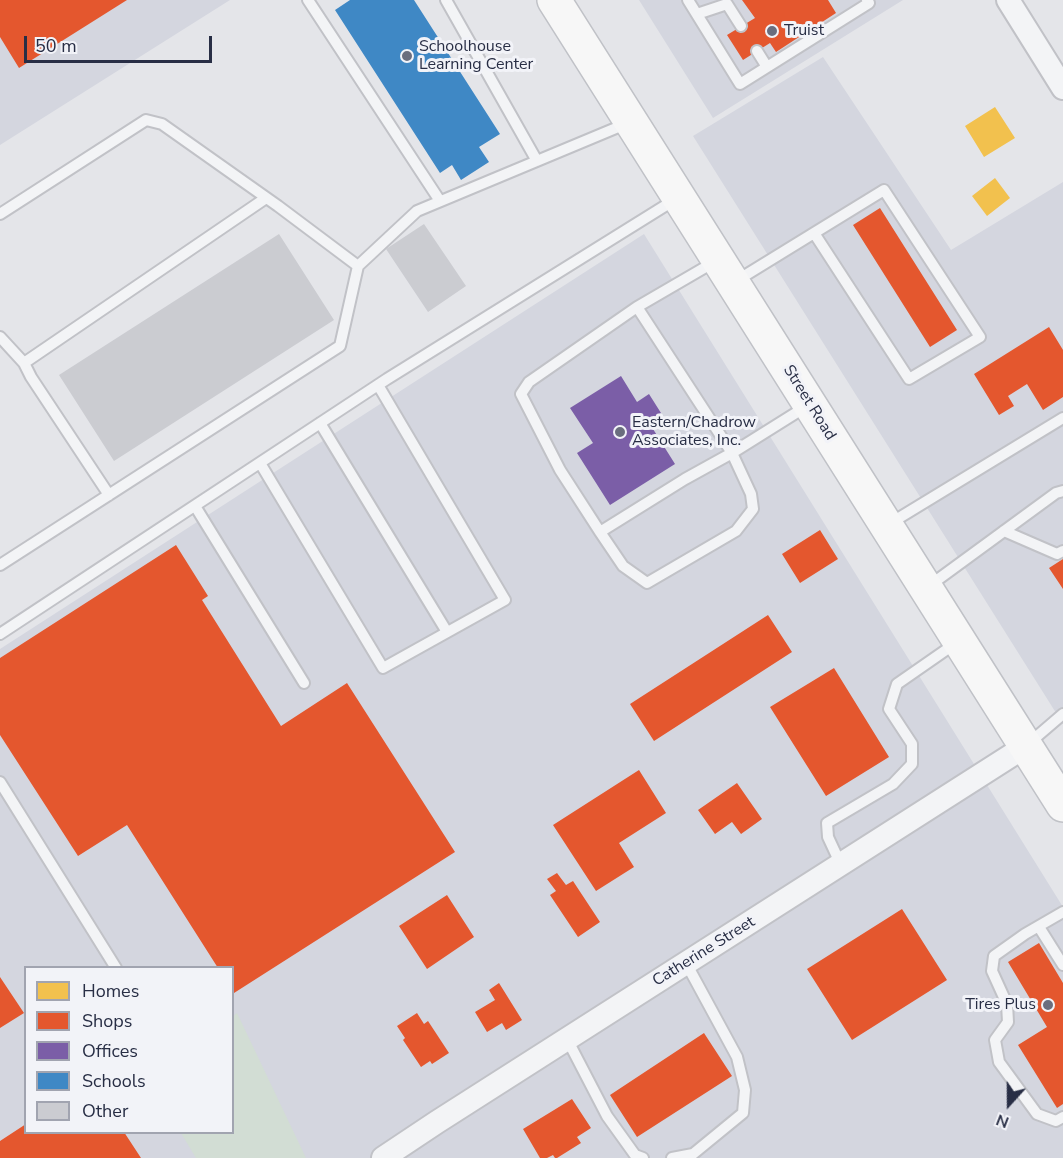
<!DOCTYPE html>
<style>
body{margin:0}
#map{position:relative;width:1063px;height:1158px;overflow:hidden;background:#e4e5e9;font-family:"Nunito Sans",sans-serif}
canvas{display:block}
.legend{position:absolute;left:24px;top:966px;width:210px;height:168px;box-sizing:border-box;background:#f2f3f8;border:2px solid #a1a4b0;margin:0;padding:8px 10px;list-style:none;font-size:18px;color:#282e45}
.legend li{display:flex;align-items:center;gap:12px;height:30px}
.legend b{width:30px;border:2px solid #a1a4b0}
.north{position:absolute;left:979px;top:1074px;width:60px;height:60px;-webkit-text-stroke:4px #f2f3f8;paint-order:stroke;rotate:201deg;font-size:16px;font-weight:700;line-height:24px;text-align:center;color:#282e45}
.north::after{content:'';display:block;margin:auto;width:21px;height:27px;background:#282e45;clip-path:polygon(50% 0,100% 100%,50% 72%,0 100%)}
.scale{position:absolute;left:24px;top:36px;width:188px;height:27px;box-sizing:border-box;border:3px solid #282e45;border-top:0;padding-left:8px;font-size:18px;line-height:21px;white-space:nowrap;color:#282e45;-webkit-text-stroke:4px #f2f3f8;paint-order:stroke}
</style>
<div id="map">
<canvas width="1063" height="1158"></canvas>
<ul class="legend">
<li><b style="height:16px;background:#f2c14e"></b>Homes</li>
<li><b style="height:16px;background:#e4572e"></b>Shops</li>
<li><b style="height:16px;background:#7b5ea7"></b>Offices</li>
<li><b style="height:16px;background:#3f88c5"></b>Schools</li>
<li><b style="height:16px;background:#cbccd1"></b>Other</li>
</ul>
<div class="north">N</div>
<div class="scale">50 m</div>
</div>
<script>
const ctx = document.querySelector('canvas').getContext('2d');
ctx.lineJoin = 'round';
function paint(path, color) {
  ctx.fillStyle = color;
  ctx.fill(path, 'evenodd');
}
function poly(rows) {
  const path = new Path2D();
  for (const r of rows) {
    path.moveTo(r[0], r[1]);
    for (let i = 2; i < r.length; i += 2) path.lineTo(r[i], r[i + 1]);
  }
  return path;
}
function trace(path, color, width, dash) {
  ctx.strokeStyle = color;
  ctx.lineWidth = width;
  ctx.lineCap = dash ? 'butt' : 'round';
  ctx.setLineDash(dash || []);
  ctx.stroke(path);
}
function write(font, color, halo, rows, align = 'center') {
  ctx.font = font + ' "Nunito Sans",sans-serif';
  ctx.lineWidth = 6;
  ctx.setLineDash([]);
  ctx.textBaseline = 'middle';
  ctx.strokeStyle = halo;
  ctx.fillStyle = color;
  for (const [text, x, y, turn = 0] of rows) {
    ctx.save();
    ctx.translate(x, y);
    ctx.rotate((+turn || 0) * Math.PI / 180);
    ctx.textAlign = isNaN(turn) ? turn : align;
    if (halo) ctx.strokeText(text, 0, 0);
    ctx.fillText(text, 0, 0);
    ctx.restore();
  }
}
paint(poly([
 [0,0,230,0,0,145],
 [639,0,903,0,713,118],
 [823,57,951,250,1063,182,1063,724,693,136],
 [644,234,1063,907,1063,1158,0,1158,0,649],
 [26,968,232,968,232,1132,26,1132]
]), '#d4d6df');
paint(poly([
 [237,1013,306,1158,196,1158,181,1133,232,1132,232,1017]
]), '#d2ddd4');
paint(poly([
 [995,107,1015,138,984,157,965,126],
 [995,178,1010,198,987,216,972,196]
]), '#f2c14e');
paint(poly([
 [0,0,127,0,19,68,0,37],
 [742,0,828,0,836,13,776,52,770,43,743,60,727,35,755,18],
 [880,208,957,330,930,347,853,225],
 [1049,327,1063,350,1063,397,1043,410,1027,384,1008,396,1014,406,999,415,974,374],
 [820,530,838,559,800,583,782,554],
 [176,545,208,596,202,600,281,726,347,683,455,852,234,993,232,990,232,968,218,968,127,825,78,856,0,735,0,658],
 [1063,559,1063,589,1049,568],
 [768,615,792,652,654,741,630,704],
 [834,668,889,757,826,796,770,707],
 [639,770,666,813,619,843,634,867,596,891,553,825],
 [737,783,762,819,741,834,732,822,715,834,698,810],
 [557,873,566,885,573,881,600,922,578,937,550,895,556,891,547,879],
 [447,895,474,937,427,969,399,926],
 [902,909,947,980,852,1040,807,969],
 [1039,943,1063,983,1063,1104,1057,1108,1018,1045,1047,1027,1008,962],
 [0,977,24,1013,0,1028],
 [499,983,522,1020,506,1030,502,1023,487,1032,475,1012,495,1000,489,990],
 [417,1013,424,1024,428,1021,449,1053,432,1064,430,1061,421,1067,403,1040,405,1038,397,1026],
 [704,1033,732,1076,637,1137,610,1095],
 [572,1099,591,1128,577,1137,581,1143,557,1158,555,1158,553,1155,547,1158,540,1158,523,1129],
 [26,1124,26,1132,124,1132,141,1158,0,1158,0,1141]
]), '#e4572e');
paint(poly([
 [621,376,637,402,649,394,661,413,648,421,675,464,610,505,577,453,593,443,570,408]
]), '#7b5ea7');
paint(poly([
 [350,0,414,0,500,134,479,147,489,162,461,180,452,165,440,173,335,10]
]), '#3f88c5');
paint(poly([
 [424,224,466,286,428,312,386,249],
 [279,234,334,320,114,461,59,375]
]), '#cbccd1');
const lane = poly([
 [308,0,440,201],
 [446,0,537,161],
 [688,0,740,84,869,3,867,0],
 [697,14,727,4,741,26],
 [757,51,767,67],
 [0,214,146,120,162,124,278,206,358,266],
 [716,261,637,307,732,453,807,406],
 [736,281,814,233,884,190,980,337,909,379,814,233],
 [0,337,24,363,31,377,109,495],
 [24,363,266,198],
 [320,423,447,632],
 [260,463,383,668,505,600,378,385],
 [195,506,304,683],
 [889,524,1063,418],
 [1004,531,1057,554,1063,551],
 [600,532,685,479,732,453,751,494,753,509,736,531,647,583,623,566,600,532,560,470,521,394,529,382,637,307],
 [0,565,340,346,358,266,417,211,628,123],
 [929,586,1056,493,1063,491],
 [0,634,387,379,676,199],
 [1028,744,1063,714],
 [0,782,116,968],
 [841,865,828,837,827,823,893,784,912,764,912,744,889,709,897,684,956,643],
 [1063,912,1025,934,994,956,992,971,1007,1004,1008,1022,995,1040,999,1062,1037,1114,1056,1121,1063,1117],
 [1039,927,1063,965],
 [567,1039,607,1116,635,1155,643,1158],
 [672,1158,693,1154,743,1113,745,1090,737,1057,686,963]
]);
const street = poly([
 [1008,0,1063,88],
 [383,1158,437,1122,1026,746]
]);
const primary = poly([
 [554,0,1063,805]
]);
trace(lane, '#c1c2c7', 14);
trace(street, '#c1c2c7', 26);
trace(primary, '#c0c2c7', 36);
trace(lane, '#f3f4f6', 10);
trace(street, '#f3f4f6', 22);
trace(primary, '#f7f7f7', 33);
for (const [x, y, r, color] of [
 [772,31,6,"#6a6e7e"],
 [407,56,6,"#6a6e7e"],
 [620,432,6,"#6a6e7e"],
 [1048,1005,6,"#6a6e7e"]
]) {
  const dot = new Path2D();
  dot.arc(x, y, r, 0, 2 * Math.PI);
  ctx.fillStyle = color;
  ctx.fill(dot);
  trace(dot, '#f2f3f8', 2);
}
write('16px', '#282e45', '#f2f3f8', [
 ["Truist",784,31],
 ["Schoolhouse",419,47],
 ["Learning Center",419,65],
 ["Eastern/Chadrow",632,423],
 ["Associates, Inc.",632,441],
 ["Tires Plus",1036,1005,"right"]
], 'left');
write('16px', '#282e45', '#f2f3f8', [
 ["Street Road",809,403,58],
 ["Catherine Street",704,952,-32]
]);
</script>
